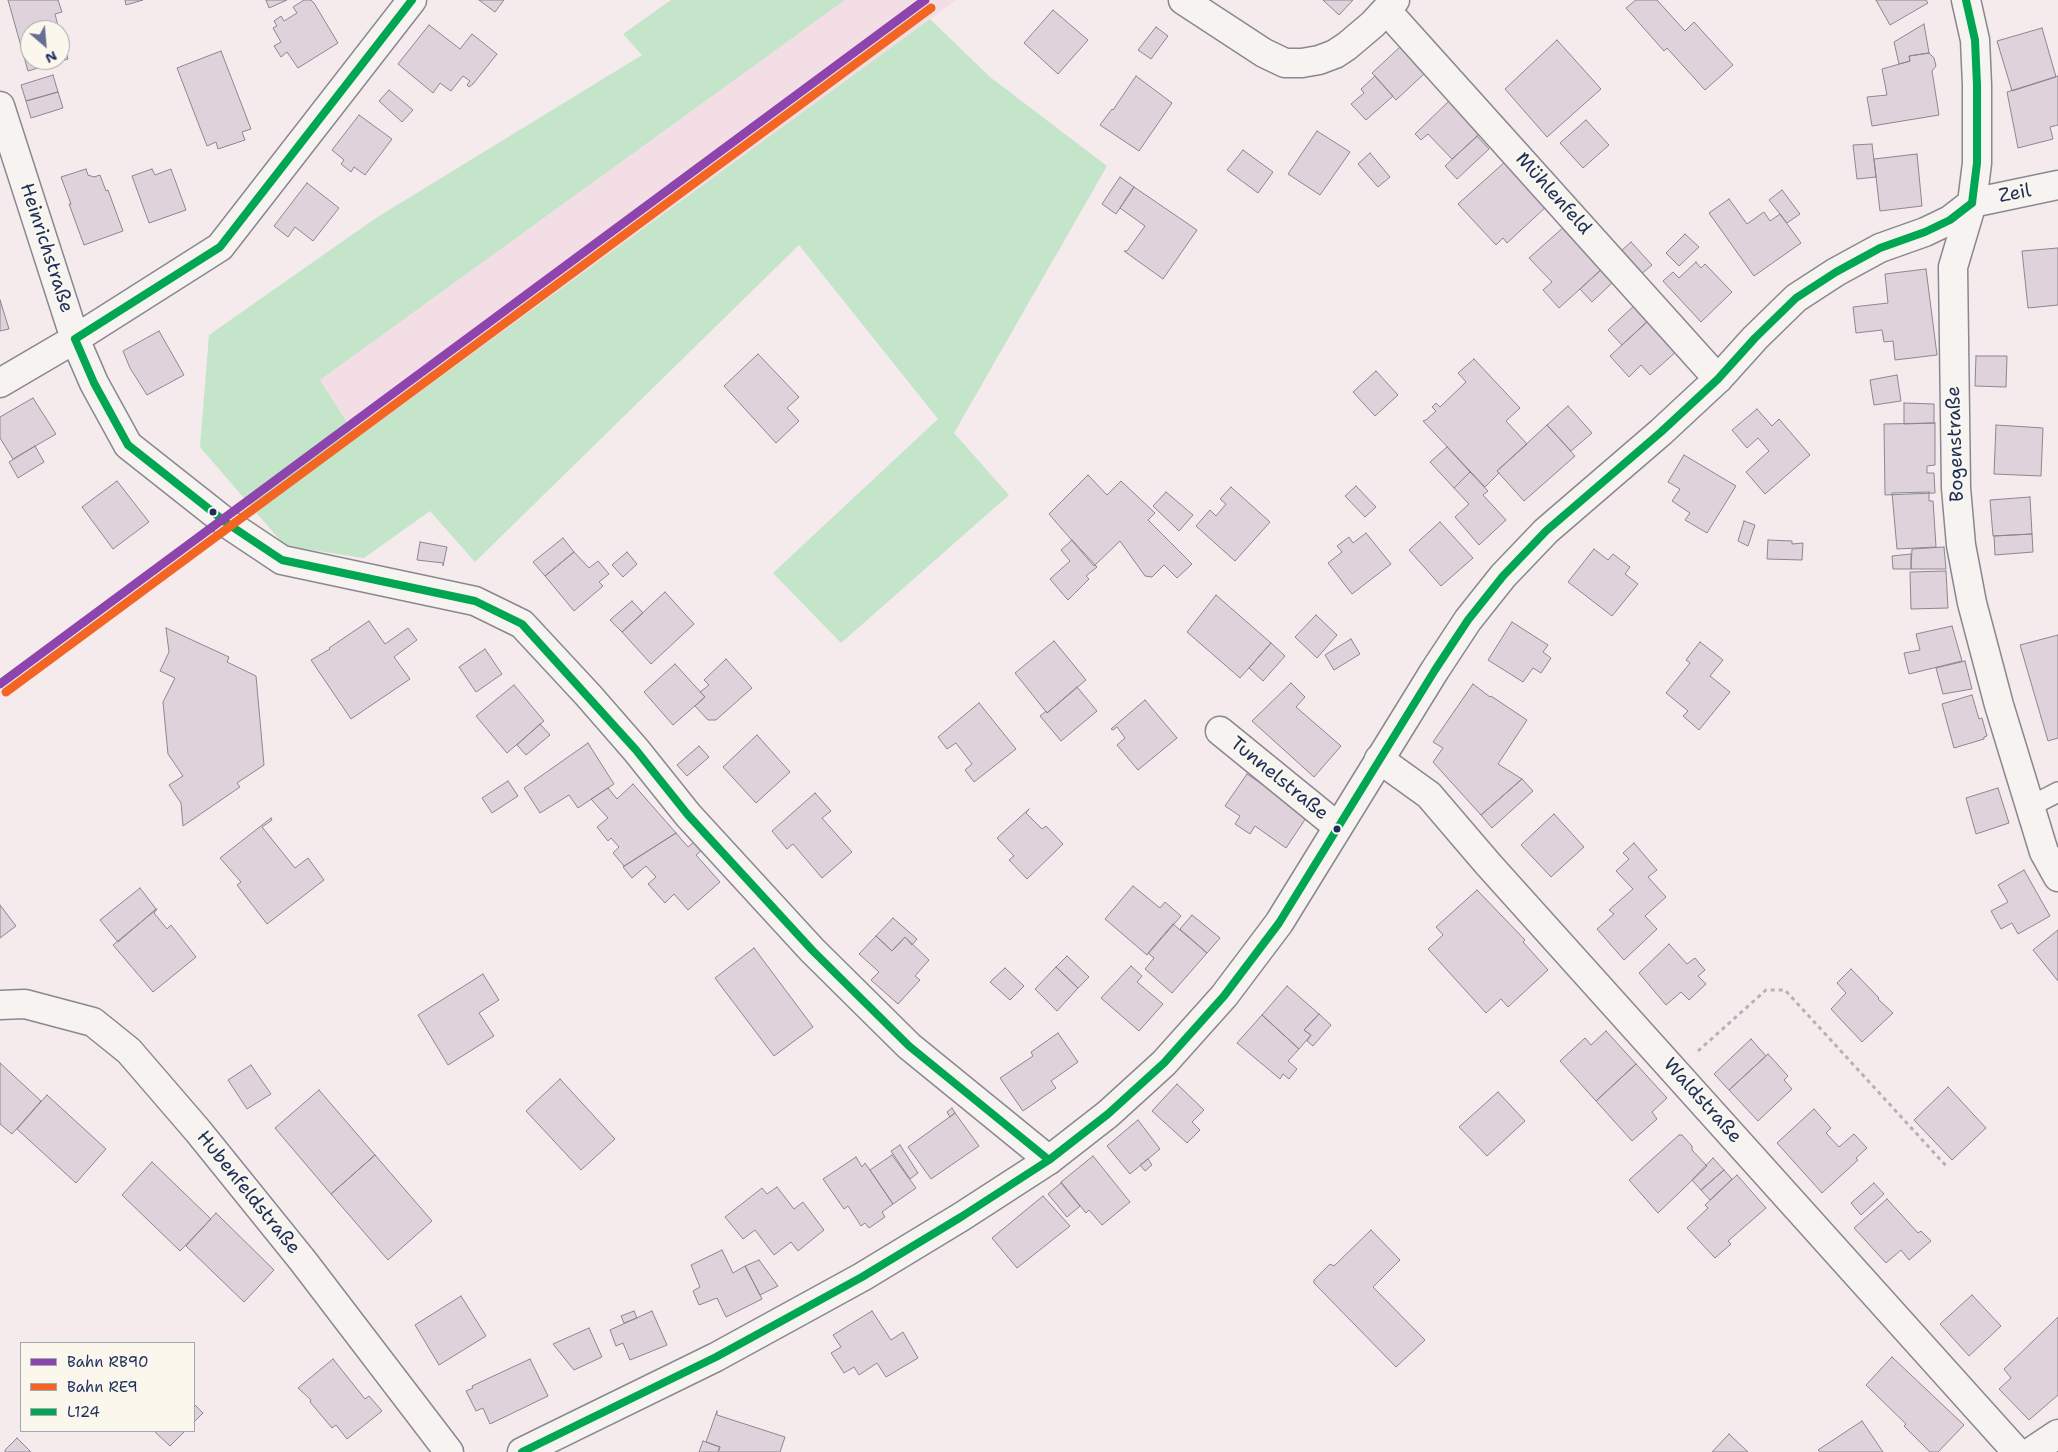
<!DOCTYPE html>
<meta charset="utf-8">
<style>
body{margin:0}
#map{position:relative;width:2058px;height:1452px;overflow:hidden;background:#f5eaec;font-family:"Shantell Sans",sans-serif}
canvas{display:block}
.legend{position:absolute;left:20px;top:1342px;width:175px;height:90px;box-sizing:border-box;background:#fbf7ec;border:1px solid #a1a7b3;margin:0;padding:6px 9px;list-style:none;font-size:15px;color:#1b2f5e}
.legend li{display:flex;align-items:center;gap:10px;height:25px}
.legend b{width:25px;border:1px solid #a1a7b3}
.north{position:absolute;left:20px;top:20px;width:50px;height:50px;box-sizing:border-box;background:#fbf7ec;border:1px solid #a1a7b3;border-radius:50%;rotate:153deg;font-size:14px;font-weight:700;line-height:20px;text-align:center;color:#1b2f5e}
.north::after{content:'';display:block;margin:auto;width:18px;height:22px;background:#677090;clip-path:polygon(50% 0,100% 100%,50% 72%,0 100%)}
</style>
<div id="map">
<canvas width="2058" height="1452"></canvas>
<ul class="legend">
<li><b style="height:6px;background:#8e44ad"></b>Bahn RB90</li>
<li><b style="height:6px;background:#f26522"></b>Bahn RE9</li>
<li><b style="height:6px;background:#00a651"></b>L124</li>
</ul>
<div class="north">N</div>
</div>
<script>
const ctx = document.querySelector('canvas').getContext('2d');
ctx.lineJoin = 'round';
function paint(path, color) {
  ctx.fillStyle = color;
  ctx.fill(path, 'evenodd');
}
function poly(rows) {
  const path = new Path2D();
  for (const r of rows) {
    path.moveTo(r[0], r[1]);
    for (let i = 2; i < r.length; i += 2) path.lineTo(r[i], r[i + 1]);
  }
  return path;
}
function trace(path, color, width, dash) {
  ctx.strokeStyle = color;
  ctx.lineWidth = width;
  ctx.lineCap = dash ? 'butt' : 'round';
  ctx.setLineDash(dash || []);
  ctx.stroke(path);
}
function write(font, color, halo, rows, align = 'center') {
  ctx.font = font + ' "Shantell Sans",sans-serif';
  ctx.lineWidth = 4.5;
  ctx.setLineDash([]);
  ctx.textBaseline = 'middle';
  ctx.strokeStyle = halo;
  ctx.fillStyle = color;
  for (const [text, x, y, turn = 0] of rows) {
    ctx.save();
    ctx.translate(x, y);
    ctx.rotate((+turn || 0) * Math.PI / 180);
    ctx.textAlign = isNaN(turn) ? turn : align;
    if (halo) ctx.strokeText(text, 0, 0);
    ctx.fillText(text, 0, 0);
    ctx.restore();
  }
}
paint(poly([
 [845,0,956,0,357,438,320,380]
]), '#f3dee5');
paint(poly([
 [671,0,845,0,320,380,357,438,930,19,990,77,1107,166,954,433,1009,495,841,643,773,573,938,419,799,245,475,562,430,511,364,558,285,546,200,447,209,335,376,218,642,55,623,34]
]), '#c4e5ca');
const building = poly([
 [8,0,58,0,62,12,55,14,59,30,30,30,30,60,60,60,60,32,68,59,28,71,8,0],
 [125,0,143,0,126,5,125,0],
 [266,0,287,0,269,8,266,0],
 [304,0,311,0,314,3,338,43,298,68,287,52,281,57,274,46,281,42,273,28,277,26,274,21,281,16,284,21,297,13,293,7,304,0],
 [479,0,504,0,495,12,479,0],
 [1323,0,1353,0,1339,15,1323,0],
 [1636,0,1657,0,1685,31,1694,22,1733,65,1705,90,1667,48,1664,51,1626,8,1636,0],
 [1876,0,1926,0,1928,3,1890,25,1876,0],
 [1053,10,1088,40,1058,74,1024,43,1053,10],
 [1924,24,1929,53,1909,56,1910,61,1899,64,1894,42,1924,24],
 [429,25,460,49,472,34,497,54,473,84,469,87,467,85,470,81,463,76,451,91,440,83,433,93,398,64,429,25],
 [1156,27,1168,36,1151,59,1138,50,1156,27],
 [2042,28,2056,77,2012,91,1997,41,2042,28],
 [1557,40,1601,89,1547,137,1505,89,1557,40],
 [1401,46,1425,73,1396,100,1372,73,1401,46],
 [221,51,251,129,242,132,245,140,218,149,216,142,207,146,177,68,221,51],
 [1929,53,1934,58,1936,66,1932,71,1939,115,1872,126,1867,97,1887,95,1882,69,1910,61,1909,56,1929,53],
 [53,75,58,92,26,101,21,85,53,75],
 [1136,76,1172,103,1139,151,1100,125,1112,109,1113,110,1136,76],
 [1375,76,1393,96,1366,120,1351,104,1364,93,1361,89,1375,76],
 [2058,76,2058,125,2050,127,2053,139,2018,148,2007,92,2058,76],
 [389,90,413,110,402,122,379,101,389,90],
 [58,92,63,108,31,118,26,101,58,92],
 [1450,100,1481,133,1452,159,1428,134,1421,140,1415,134,1450,100],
 [359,115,392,139,365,175,354,167,351,172,341,164,344,160,332,150,359,115],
 [1586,120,1609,145,1583,168,1560,143,1586,120],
 [1317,131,1350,152,1320,195,1288,174,1317,131],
 [1477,136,1489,149,1457,179,1445,166,1477,136],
 [1872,144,1876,177,1857,179,1853,145,1872,144],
 [1243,150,1273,172,1258,193,1227,170,1243,150],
 [1370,153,1390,177,1378,187,1358,164,1370,153],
 [1917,154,1922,206,1880,211,1874,159,1917,154],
 [1506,161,1547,206,1507,243,1503,238,1496,245,1458,204,1506,161],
 [86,169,88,175,94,177,100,175,106,191,108,190,123,231,84,245,69,204,71,204,61,177,86,169],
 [152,169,155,175,171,169,186,210,149,223,132,176,152,169],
 [1120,177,1134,187,1116,214,1102,204,1120,177],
 [307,183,339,208,313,241,295,227,288,237,274,226,307,183],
 [1134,187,1197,230,1163,279,1124,251,1127,251,1145,226,1120,208,1134,187],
 [1782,190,1800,214,1787,223,1769,200,1782,190],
 [1729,199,1747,224,1764,212,1770,221,1780,214,1801,243,1754,276,1709,213,1729,199],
 [1565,226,1602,269,1559,308,1543,290,1552,282,1529,258,1565,226],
 [1685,234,1699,247,1679,266,1666,253,1685,234],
 [1631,242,1652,265,1640,275,1620,252,1631,242],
 [2058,248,2058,305,2028,308,2022,251,2058,248],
 [1696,262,1701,268,1705,264,1732,292,1701,322,1663,281,1673,272,1679,278,1696,262],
 [1602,269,1614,281,1592,302,1580,289,1602,269],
 [1926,269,1937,355,1895,360,1893,341,1884,342,1882,330,1856,333,1853,307,1888,303,1885,274,1926,269],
 [0,300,9,329,0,331,0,300],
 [1636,304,1650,319,1622,345,1608,330,1636,304],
 [1650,319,1678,350,1650,375,1641,365,1629,377,1610,356,1650,319],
 [159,331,184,375,147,395,130,368,123,351,159,331],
 [758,354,799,397,787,408,799,421,776,443,724,386,758,354],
 [1976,356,2007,356,2006,387,1975,386,1976,356],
 [1474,359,1520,408,1506,421,1527,444,1497,471,1499,473,1485,487,1423,421,1426,420,1436,411,1432,407,1436,403,1440,407,1466,382,1458,373,1474,359],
 [1376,371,1398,395,1375,416,1353,392,1376,371],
 [1897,375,1901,401,1874,405,1870,380,1897,375],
 [33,398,56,434,13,459,0,438,0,417,33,398],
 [1904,403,1934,404,1934,423,1904,424,1904,403],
 [1568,406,1592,433,1571,451,1547,425,1568,406],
 [1757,409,1772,426,1779,419,1810,455,1765,494,1746,472,1769,451,1758,438,1747,448,1732,430,1757,409],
 [1935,423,1935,465,1927,466,1927,473,1934,473,1935,493,1885,495,1884,424,1935,423],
 [1547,425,1575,456,1524,501,1497,471,1547,425],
 [1996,425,2043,428,2041,476,1994,474,1996,425],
 [35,446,44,462,18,478,9,462,35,446],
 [1447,447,1470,472,1454,488,1430,462,1447,447],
 [1684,455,1736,486,1707,533,1685,520,1690,513,1672,501,1680,489,1668,482,1684,455],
 [1470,472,1488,491,1483,495,1506,520,1479,545,1455,517,1469,504,1454,488,1470,472],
 [1088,475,1107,495,1121,481,1155,513,1148,520,1192,564,1177,578,1164,565,1152,577,1145,576,1120,541,1094,566,1049,514,1088,475],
 [117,481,149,522,113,549,82,507,117,481],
 [1356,486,1376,507,1365,517,1345,496,1356,486],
 [1231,487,1270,522,1235,561,1196,526,1210,510,1216,516,1226,504,1220,499,1231,487],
 [1166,492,1193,515,1179,531,1153,506,1166,492],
 [1929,492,1929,501,1933,501,1936,547,1897,549,1892,493,1929,492],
 [2030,497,2032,534,1993,536,1990,500,2030,497],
 [1744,521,1755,525,1748,546,1738,541,1744,521],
 [1440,522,1473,558,1441,586,1409,550,1440,522],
 [1366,533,1391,564,1352,594,1328,563,1342,552,1337,546,1349,537,1353,543,1366,533],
 [2032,534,2033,552,1995,555,1994,536,2032,534],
 [563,538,574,552,545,576,533,562,563,538],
 [1072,540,1097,567,1086,576,1089,579,1068,600,1050,579,1070,561,1061,550,1072,540],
 [1768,540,1792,541,1792,544,1803,543,1802,560,1767,559,1768,540],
 [420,542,447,547,443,566,443,563,417,560,420,542],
 [1944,547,1946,569,1911,569,1912,549,1944,547],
 [1594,549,1608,560,1613,554,1630,567,1625,574,1638,584,1612,616,1568,582,1594,549],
 [574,552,589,568,598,561,609,574,599,582,603,586,574,611,545,576,574,552],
 [627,552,637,564,623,577,612,565,627,552],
 [1911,554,1911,569,1893,569,1892,556,1911,554],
 [1946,571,1948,608,1911,609,1910,572,1946,571],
 [665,592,694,624,651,664,622,632,665,592],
 [1216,595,1271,643,1240,678,1187,632,1216,595],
 [632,601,643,613,622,632,610,620,632,601],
 [1316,615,1337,635,1317,658,1295,637,1316,615],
 [369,621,385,644,408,628,417,640,394,657,410,679,351,719,311,660,330,649,329,648,369,621],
 [1512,622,1548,645,1543,652,1551,658,1541,673,1533,668,1523,682,1488,660,1512,622],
 [1952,626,1962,661,1909,674,1904,653,1920,650,1916,634,1952,626],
 [166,628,229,657,227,662,256,676,264,765,237,783,240,787,183,826,181,803,169,785,183,776,168,754,163,702,175,678,160,671,169,652,166,628],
 [2058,635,2058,738,2048,741,2020,645,2058,635],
 [1351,639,1360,654,1334,670,1325,655,1351,639],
 [1054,641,1086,680,1047,713,1015,673,1054,641],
 [1700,642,1723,660,1710,676,1730,692,1699,730,1683,716,1688,711,1666,693,1690,663,1686,660,1700,642],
 [1271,643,1285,656,1263,681,1249,668,1271,643],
 [485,649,502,674,476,692,459,667,485,649],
 [726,659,752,688,716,720,708,720,695,706,705,697,700,692,709,685,704,680,726,659],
 [1965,661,1972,689,1943,694,1936,668,1965,661],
 [675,664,705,697,673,725,644,692,675,664],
 [1291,683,1305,697,1296,707,1341,746,1314,777,1252,721,1291,683],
 [1473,684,1490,697,1491,696,1527,720,1498,764,1522,779,1481,815,1433,762,1443,748,1433,742,1473,684],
 [514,685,544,721,507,753,476,716,514,685],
 [1077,687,1097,711,1061,741,1040,716,1046,711,1047,713,1077,687],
 [1972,695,1979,719,1982,718,1987,736,1984,737,1984,739,1954,748,1942,704,1972,695],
 [1145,700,1177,738,1138,770,1117,745,1125,738,1117,727,1113,730,1111,729,1145,700],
 [979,703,1016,749,974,782,965,770,972,764,956,743,947,749,938,737,979,703],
 [540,724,550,735,526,755,517,745,540,724],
 [757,735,790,772,756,803,723,767,757,735],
 [588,743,614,784,578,808,569,795,540,813,524,788,588,743],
 [699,746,709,757,687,776,677,765,699,746],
 [1247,774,1308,815,1286,848,1255,826,1250,834,1235,824,1240,816,1225,806,1247,774],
 [1522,779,1533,791,1492,828,1481,815,1522,779],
 [508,781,518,796,492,813,482,798,508,781],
 [633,784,676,833,624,866,613,853,619,847,611,838,608,841,597,827,608,818,591,799,608,788,617,799,633,784],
 [1998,788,2009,823,1976,834,1966,798,1998,788],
 [815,793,831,811,822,818,852,852,822,878,793,844,787,849,772,831,815,793],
 [1029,809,1026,813,1042,829,1046,826,1063,844,1027,879,1009,860,1014,856,997,838,1029,809],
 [1554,814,1584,847,1551,877,1521,845,1554,814],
 [271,818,272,820,262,827,295,868,308,858,324,880,267,924,237,885,241,882,220,858,271,818],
 [676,833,688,847,694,842,702,850,696,855,720,882,688,910,674,894,665,903,648,884,656,877,646,866,632,878,623,867,676,833],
 [1634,843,1657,870,1648,877,1666,897,1645,916,1657,929,1624,960,1597,929,1614,914,1609,910,1633,889,1616,871,1629,859,1623,853,1634,843],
 [2024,870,2050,916,2018,934,2012,923,2001,929,1991,911,2008,902,1998,885,2024,870],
 [1133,886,1160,908,1165,902,1181,916,1147,955,1105,919,1133,886],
 [140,888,156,909,118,942,100,920,140,888],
 [1477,890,1525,940,1523,942,1548,970,1508,1007,1501,999,1486,1013,1428,949,1443,935,1436,927,1477,890],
 [0,905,16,926,0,938,0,905],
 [157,909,154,913,167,929,171,925,196,957,153,992,113,945,157,909],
 [1192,915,1220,938,1207,953,1180,929,1192,915],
 [893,918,917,939,912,945,905,937,892,951,876,936,893,918],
 [1173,924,1207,953,1172,993,1145,969,1154,958,1148,953,1173,924],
 [2058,930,2058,981,2033,950,2058,930],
 [876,936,892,951,905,937,929,960,915,976,920,980,898,1004,871,980,879,972,859,954,876,936],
 [1669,944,1687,964,1695,958,1705,970,1698,976,1706,984,1689,1000,1681,992,1666,1005,1639,973,1669,944],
 [754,948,813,1027,774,1056,715,978,754,948],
 [1067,956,1089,977,1078,988,1056,967,1067,956],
 [1131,966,1142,976,1137,982,1163,1004,1139,1031,1101,998,1131,966],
 [1056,967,1078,988,1057,1011,1035,989,1056,967],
 [1005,968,1024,986,1010,1000,990,982,1005,968],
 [1851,969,1879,998,1878,999,1893,1013,1862,1042,1831,1009,1846,993,1837,983,1851,969],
 [483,974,499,1000,479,1013,494,1036,448,1065,418,1015,483,974],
 [1287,986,1319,1014,1304,1030,1311,1035,1299,1049,1262,1015,1287,986],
 [1319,1014,1331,1025,1313,1046,1307,1041,1311,1035,1304,1030,1319,1014],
 [1262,1015,1299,1049,1288,1061,1297,1069,1289,1079,1283,1074,1280,1079,1237,1043,1262,1015],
 [1606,1031,1636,1064,1596,1101,1560,1061,1585,1038,1591,1045,1606,1031],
 [1058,1033,1078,1062,1051,1081,1056,1088,1023,1111,1000,1078,1033,1056,1031,1052,1058,1033],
 [1751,1039,1766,1056,1729,1090,1714,1074,1751,1039],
 [1768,1054,1788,1076,1784,1080,1792,1089,1758,1121,1729,1090,1768,1054],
 [0,1063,41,1101,12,1134,0,1124,0,1063],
 [1636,1064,1667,1098,1652,1112,1657,1119,1632,1141,1596,1101,1636,1064],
 [251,1065,271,1094,247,1109,228,1080,251,1065],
 [560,1079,615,1139,581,1170,526,1111,560,1079],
 [1177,1084,1204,1110,1192,1122,1200,1130,1187,1143,1152,1111,1177,1084],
 [1948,1087,1986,1128,1952,1160,1914,1120,1948,1087],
 [319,1090,375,1155,331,1194,275,1128,319,1090],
 [1498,1092,1525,1121,1487,1156,1459,1127,1498,1092],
 [47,1095,106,1149,76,1183,17,1129,47,1095],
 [952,1108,955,1113,950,1117,947,1112,952,1108],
 [1814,1109,1831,1128,1826,1133,1839,1147,1854,1134,1867,1148,1856,1158,1858,1160,1822,1193,1777,1143,1814,1109],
 [955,1113,979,1146,931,1179,908,1147,955,1113],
 [1138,1120,1160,1149,1130,1174,1107,1146,1138,1120],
 [1679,1135,1682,1135,1692,1146,1692,1150,1707,1166,1658,1213,1629,1180,1679,1135],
 [900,1145,918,1173,910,1179,891,1151,900,1145],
 [375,1155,432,1221,388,1260,331,1194,375,1155],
 [892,1155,916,1188,893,1204,870,1170,892,1155],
 [1093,1156,1130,1202,1102,1225,1089,1210,1086,1213,1061,1182,1093,1156],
 [856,1157,862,1167,865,1163,893,1204,882,1212,885,1217,869,1228,865,1223,861,1226,848,1206,844,1209,823,1179,856,1157],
 [1713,1158,1724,1170,1701,1190,1692,1180,1713,1158],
 [1148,1159,1152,1165,1145,1171,1140,1165,1148,1159],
 [152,1162,211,1219,180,1251,122,1195,152,1162],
 [1724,1170,1732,1179,1710,1200,1701,1190,1724,1170],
 [1737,1175,1766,1208,1728,1241,1731,1244,1715,1258,1687,1228,1708,1208,1705,1205,1737,1175],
 [1061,1183,1080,1206,1067,1217,1048,1194,1061,1183],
 [1874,1183,1884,1194,1861,1215,1851,1203,1874,1183],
 [777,1187,794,1209,803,1202,824,1230,798,1251,791,1242,774,1255,755,1230,743,1239,725,1217,762,1188,767,1194,777,1187],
 [1043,1196,1070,1226,1017,1268,992,1238,1043,1196],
 [1887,1199,1918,1233,1921,1231,1931,1241,1909,1260,1901,1250,1886,1263,1854,1228,1887,1199],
 [216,1213,274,1270,244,1302,186,1246,216,1213],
 [1371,1230,1400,1260,1373,1287,1425,1340,1396,1367,1314,1283,1314,1280,1330,1264,1334,1266,1371,1230],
 [722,1250,733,1273,745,1266,762,1299,726,1317,717,1298,699,1305,693,1291,700,1287,691,1265,722,1250],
 [759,1260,778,1286,760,1295,745,1266,759,1260],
 [1972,1295,2001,1326,1969,1356,1940,1324,1972,1295],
 [461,1296,486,1336,439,1365,415,1325,461,1296],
 [634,1311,637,1318,624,1323,621,1316,634,1311],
 [652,1311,667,1345,630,1360,623,1343,616,1346,610,1330,652,1311],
 [872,1311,891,1340,903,1332,918,1358,886,1377,877,1363,859,1375,854,1367,844,1373,831,1353,841,1347,833,1335,872,1311],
 [2058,1317,2058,1395,2029,1420,1999,1389,2011,1378,2004,1369,2058,1317],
 [589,1328,602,1357,574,1370,553,1344,589,1328],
 [1892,1357,1964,1425,1938,1452,1930,1452,1904,1426,1906,1424,1866,1385,1892,1357],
 [333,1359,365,1399,369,1396,382,1411,347,1439,336,1425,332,1428,310,1402,311,1400,298,1388,333,1359],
 [530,1359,548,1396,490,1424,483,1408,476,1411,466,1391,473,1388,472,1386,530,1359],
 [194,1404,203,1413,194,1422,194,1404],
 [717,1411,717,1415,785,1437,780,1452,718,1452,720,1447,706,1442,717,1411],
 [1862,1421,1883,1452,1820,1452,1818,1450,1862,1421],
 [154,1431,185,1431,170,1446,154,1431],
 [1729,1434,1748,1452,1712,1452,1729,1434],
 [17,1438,31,1452,5,1452,5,1450,17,1438],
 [703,1441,720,1447,718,1452,699,1452,703,1441]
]);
paint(building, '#dfd2db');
trace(building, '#898892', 1);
const lane = poly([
 [2029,807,2058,792]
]);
const street = poly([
 [1183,0,1264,53,1285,63,1302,63,1319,60,1335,54,1347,46,1373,24,1395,0],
 [1386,10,1718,379],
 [0,106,75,339,94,383,128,445,228,524,282,560,475,601,522,624,588,695,636,750,688,815,812,950,909,1046,1049,1160],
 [2058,185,1972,203,1953,267,1956,488,1961,545,1972,603,1999,705,2044,852,2058,877],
 [0,383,75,339,220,247,412,0],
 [1220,731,1338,827],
 [1379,759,1429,795,1488,864,2017,1452],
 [0,1005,25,1004,93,1022,129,1051,198,1131,303,1261,449,1452],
 [2031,1452,2058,1434]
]);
const secondary = poly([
 [522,1452,716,1357,862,1277,961,1217,1049,1160,1108,1114,1164,1063,1224,996,1279,923,1435,670,1468,620,1503,576,1546,531,1661,432,1718,379,1755,338,1796,298,1836,272,1880,248,1925,232,1950,220,1972,203,1977,163,1977,85,1975,40,1966,0]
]);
trace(lane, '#898892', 22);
trace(street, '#898892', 31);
trace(secondary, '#898892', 31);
trace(poly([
 [1698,1051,1766,990,1785,990,1948,1168]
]), '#b3b3b6', 3, [4, 4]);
trace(lane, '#f6f3f0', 19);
trace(street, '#f6f3f0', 28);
trace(secondary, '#f6f3f0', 28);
trace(poly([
 [1966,0,1975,40,1977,85,1977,163,1972,203],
 [75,339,94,383,128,445,228,524,282,560,475,601,522,624,636,750,688,815,812,950,909,1046,1049,1160],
 [75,339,220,247,412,0],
 [522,1452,716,1357,862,1277,961,1217,1049,1160,1108,1114,1164,1063,1224,996,1279,923,1435,670,1468,620,1503,576,1546,531,1661,432,1718,379,1755,338,1796,298,1836,272,1880,248,1925,232,1950,220,1972,203]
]), '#00a651', 8);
trace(poly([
 [0,684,925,0]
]), '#8e44ad', 9);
trace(poly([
 [6,692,931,8]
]), '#f26522', 9);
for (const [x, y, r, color] of [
 [213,512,4.5,"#1b2f5e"],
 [1337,829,4.5,"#1b2f5e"]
]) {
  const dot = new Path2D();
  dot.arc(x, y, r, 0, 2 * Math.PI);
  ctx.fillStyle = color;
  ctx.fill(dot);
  trace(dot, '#fbf7ec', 2);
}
write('19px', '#1b2f5e', '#fbf7ec', [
 ["Mühlenfeld",1553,194,48],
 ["Zeil",2015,194,-11],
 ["Heinrichstraße",46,248,72],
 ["Bogenstraße",1956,444,-92],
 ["Tunnelstraße",1279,779,39],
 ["Waldstraße",1702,1101,48],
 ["Hubenfeldstraße",248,1193,51]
]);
</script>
